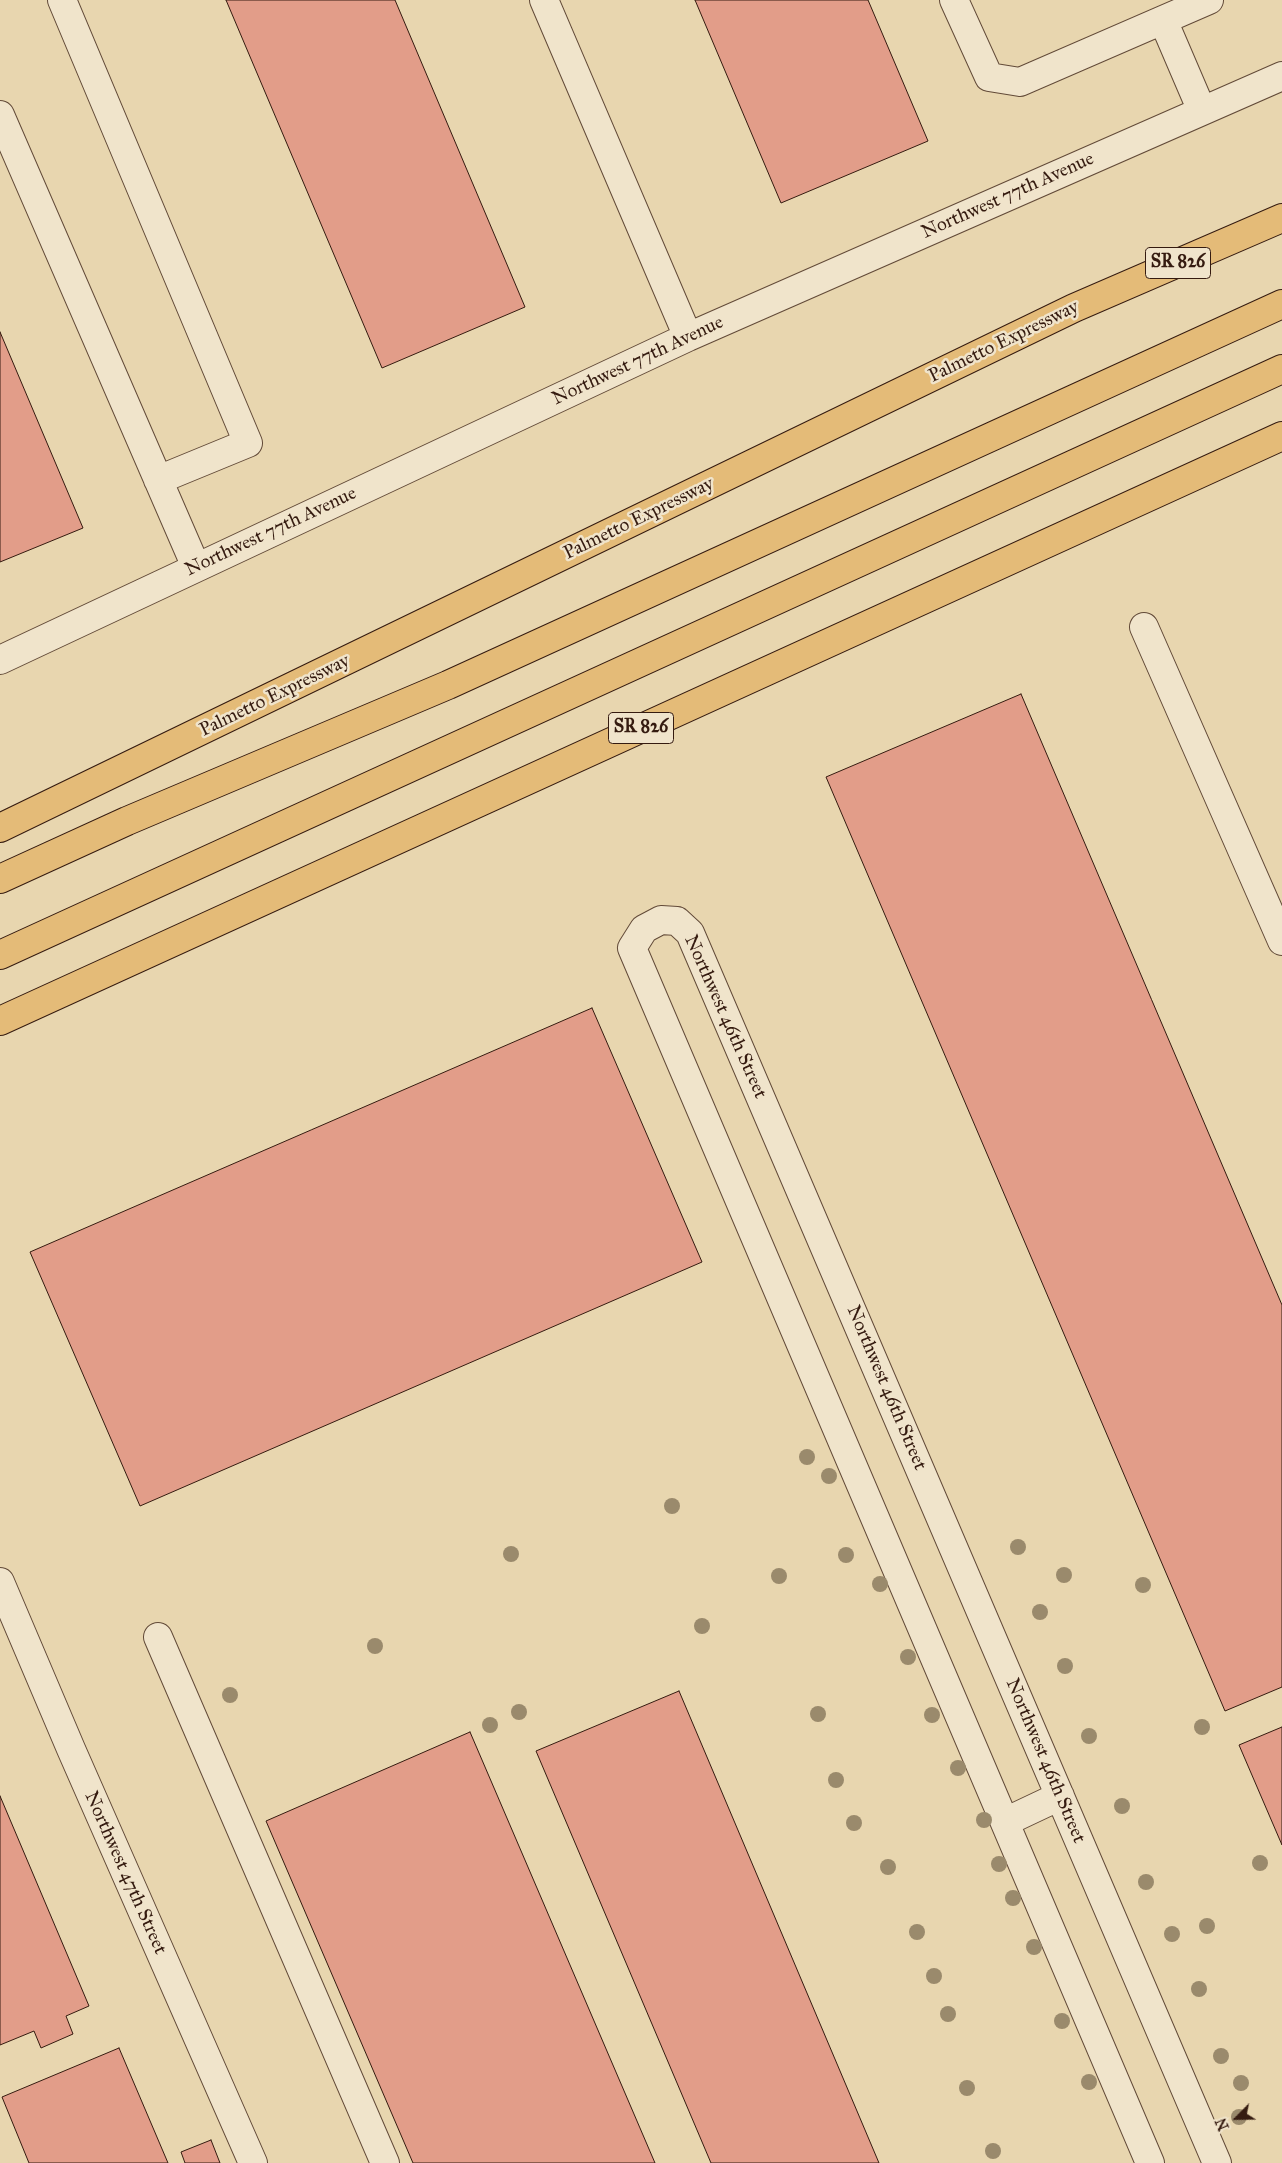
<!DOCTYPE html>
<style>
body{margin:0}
#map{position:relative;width:1282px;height:2163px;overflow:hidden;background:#e8d6af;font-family:"IM FELL Great Primer",serif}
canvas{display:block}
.north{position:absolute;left:1212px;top:2093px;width:50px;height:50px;-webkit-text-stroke:4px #f0e4cb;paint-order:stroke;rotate:247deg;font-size:14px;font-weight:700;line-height:20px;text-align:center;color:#351b10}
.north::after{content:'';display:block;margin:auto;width:18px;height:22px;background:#351b10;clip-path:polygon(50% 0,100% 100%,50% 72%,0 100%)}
</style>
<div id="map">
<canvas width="1282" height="2163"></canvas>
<div class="north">N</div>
</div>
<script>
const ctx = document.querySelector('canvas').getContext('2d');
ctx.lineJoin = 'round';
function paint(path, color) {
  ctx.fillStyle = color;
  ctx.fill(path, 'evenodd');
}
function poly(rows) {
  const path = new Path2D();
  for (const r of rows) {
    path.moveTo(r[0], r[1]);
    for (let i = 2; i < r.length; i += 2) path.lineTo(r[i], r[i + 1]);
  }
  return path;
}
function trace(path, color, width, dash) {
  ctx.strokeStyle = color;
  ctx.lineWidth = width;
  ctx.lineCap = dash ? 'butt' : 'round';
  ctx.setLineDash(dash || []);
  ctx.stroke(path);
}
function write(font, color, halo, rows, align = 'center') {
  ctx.font = font + ' "IM FELL Great Primer",serif';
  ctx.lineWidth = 5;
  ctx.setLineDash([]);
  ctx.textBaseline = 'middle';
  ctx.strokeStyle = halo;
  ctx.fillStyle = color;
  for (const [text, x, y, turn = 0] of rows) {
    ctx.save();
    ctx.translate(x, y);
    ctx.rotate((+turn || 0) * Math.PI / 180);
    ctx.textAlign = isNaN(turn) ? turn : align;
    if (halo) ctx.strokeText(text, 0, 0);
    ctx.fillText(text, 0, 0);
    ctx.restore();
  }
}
const building = poly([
 [226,0,395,0,525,307,382,368,226,0],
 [695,0,868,0,928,141,781,203,695,0],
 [0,332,83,528,0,562,0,332],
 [1021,694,1282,1305,1282,1687,1225,1711,826,777,1021,694],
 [592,1008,702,1262,140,1506,30,1252,592,1008],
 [679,1691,879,2163,711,2163,536,1751,679,1691],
 [1282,1727,1282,1845,1239,1745,1282,1727],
 [470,1732,655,2163,413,2163,266,1821,470,1732],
 [0,1796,89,2006,66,2016,73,2034,41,2048,34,2031,0,2045,0,1796],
 [119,2048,168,2163,29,2163,2,2097,119,2048],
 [211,2140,220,2163,185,2163,181,2152,211,2140]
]);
paint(building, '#e29d89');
trace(building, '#351b10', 1);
const minor = poly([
 [62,0,248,443,158,480],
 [544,0,688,337],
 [954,0,989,77,1020,82,1209,0],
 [1163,20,1202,111],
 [0,115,196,567],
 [1144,627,1282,941],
 [0,660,688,337,1282,76],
 [0,1582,71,1749,253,2163],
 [158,1637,385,2163],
 [1005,1822,1060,1796],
 [1150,2163,632,948,644,929,661,920,677,921,690,933,1217,2163]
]);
const highway = poly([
 [0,828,1074,308,1282,218],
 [0,879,127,821,448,685,1282,304],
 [0,955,1282,369],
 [0,1021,1282,436]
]);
trace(minor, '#624a38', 30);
trace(highway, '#351b10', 30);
trace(minor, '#f0e4cb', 28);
trace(highway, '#e4bb78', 28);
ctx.fillStyle = '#9a8a6c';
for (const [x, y] of [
 [807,1457],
 [829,1476],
 [672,1506],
 [1018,1547],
 [511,1554],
 [846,1555],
 [1064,1575],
 [779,1576],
 [880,1584],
 [1143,1585],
 [1040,1612],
 [702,1626],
 [375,1646],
 [908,1657],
 [1065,1666],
 [230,1695],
 [519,1712],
 [818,1714],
 [932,1715],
 [490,1725],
 [1202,1727],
 [1089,1736],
 [958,1768],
 [836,1780],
 [1122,1806],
 [984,1820],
 [854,1823],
 [1260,1863],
 [999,1864],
 [888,1867],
 [1146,1882],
 [1013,1898],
 [1207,1926],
 [917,1932],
 [1172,1934],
 [1034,1947],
 [934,1976],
 [1199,1989],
 [948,2014],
 [1062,2021],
 [1221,2056],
 [1089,2082],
 [1241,2083],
 [967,2088],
 [1239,2117],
 [993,2151]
]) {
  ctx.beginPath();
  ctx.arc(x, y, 8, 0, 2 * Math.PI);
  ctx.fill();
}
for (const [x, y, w] of [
 [1178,263,65],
 [641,728,65]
]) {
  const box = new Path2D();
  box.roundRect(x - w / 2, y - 15.5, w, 31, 4);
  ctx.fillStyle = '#f0e4cb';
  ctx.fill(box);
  trace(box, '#351b10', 1);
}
write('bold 18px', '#351b10', null, [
 ["SR 826",1178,263],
 ["SR 826",641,728]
]);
write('19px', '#351b10', '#f0e4cb', [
 ["Northwest 77th Avenue",1008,196,-24],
 ["Palmetto Expressway",1004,342,-26],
 ["Northwest 77th Avenue",638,361,-25],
 ["Palmetto Expressway",639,519,-26],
 ["Northwest 77th Avenue",271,532,-25],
 ["Palmetto Expressway",275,696,-26],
 ["Northwest 46th Street",725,1017,66],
 ["Northwest 46th Street",886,1388,67],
 ["Northwest 46th Street",1045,1761,67],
 ["Northwest 47th Street",125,1873,66]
]);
</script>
